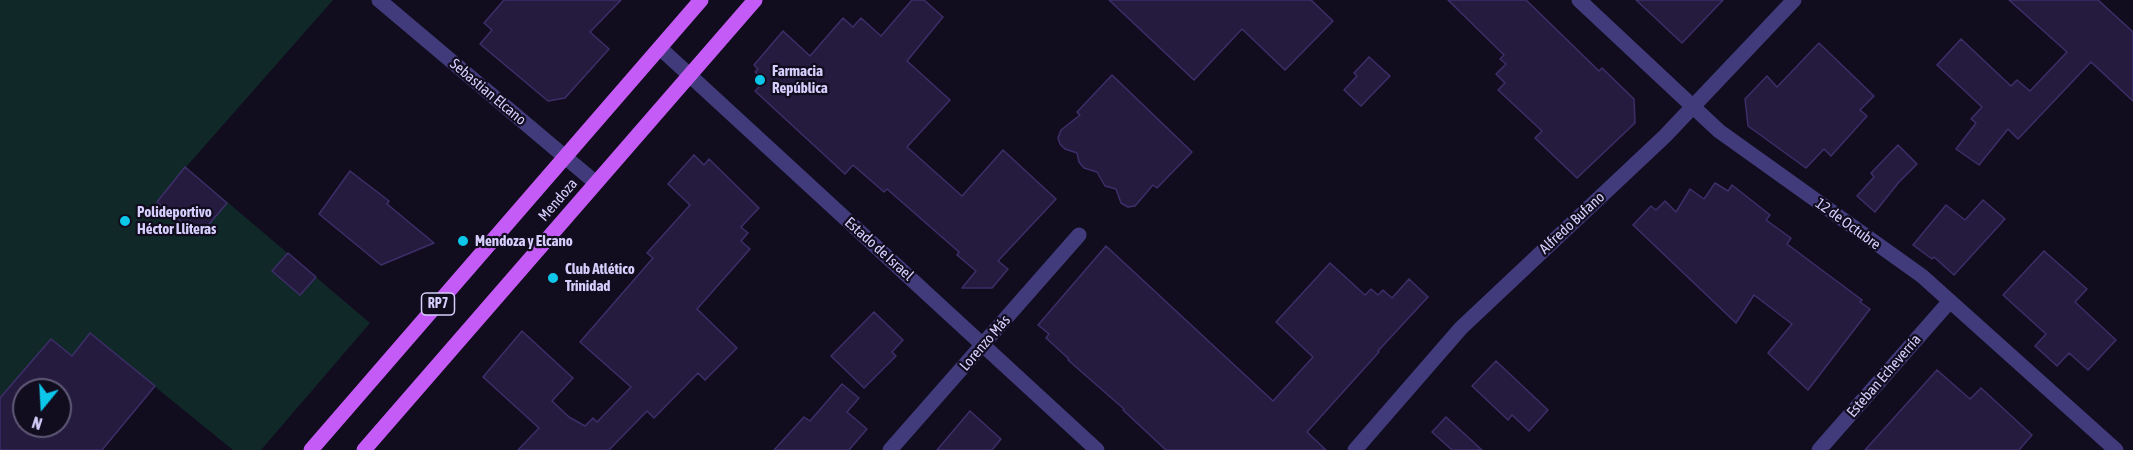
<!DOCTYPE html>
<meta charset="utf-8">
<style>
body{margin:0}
#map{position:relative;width:2133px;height:450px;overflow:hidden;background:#110d1f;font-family:"Asap Condensed",sans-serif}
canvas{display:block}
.north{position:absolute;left:12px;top:378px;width:60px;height:60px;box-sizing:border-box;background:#110d1f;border:2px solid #605a77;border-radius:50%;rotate:198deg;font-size:16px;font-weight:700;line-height:24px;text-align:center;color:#d6cefc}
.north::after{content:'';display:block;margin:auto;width:21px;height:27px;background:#0cc7ea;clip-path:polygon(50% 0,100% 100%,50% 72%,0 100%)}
</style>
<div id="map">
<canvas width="2133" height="450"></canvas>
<div class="north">N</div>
</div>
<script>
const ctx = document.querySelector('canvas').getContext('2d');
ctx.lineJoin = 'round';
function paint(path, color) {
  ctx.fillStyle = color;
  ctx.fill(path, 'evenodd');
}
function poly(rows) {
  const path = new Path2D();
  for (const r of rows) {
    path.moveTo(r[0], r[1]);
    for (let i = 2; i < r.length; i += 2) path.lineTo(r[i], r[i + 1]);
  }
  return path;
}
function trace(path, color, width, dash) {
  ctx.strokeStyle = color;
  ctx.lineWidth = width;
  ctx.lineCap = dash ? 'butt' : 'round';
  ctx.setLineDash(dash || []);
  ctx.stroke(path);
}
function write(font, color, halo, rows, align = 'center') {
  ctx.font = font + ' "Asap Condensed",sans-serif';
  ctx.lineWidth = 4.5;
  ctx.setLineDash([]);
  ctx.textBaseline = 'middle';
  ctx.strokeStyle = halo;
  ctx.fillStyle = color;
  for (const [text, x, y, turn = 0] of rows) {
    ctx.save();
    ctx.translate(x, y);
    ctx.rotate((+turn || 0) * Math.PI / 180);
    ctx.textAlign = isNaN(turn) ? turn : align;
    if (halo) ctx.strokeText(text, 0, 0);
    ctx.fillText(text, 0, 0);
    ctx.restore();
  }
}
paint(poly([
 [0,0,333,0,186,167,370,323,261,450,233,450,90,334,43,390,24,390,0,419]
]), '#112828');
const building = poly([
 [504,0,621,0,590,32,609,49,565,98,548,101,480,44,492,30,484,23,504,0],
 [912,0,924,0,943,17,907,61,950,100,907,147,962,196,1003,150,1056,199,998,261,1008,269,992,288,962,288,976,271,957,255,959,252,887,189,884,192,853,165,845,174,755,91,759,87,755,83,761,77,755,72,758,69,754,65,783,31,810,56,843,18,853,27,861,18,881,36,912,0],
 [1109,0,1311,0,1333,21,1285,70,1242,29,1194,80,1109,0],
 [1448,0,1526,0,1599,71,1602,68,1634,99,1635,123,1577,178,1535,138,1542,131,1498,90,1505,83,1496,74,1506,64,1500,59,1504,55,1448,0],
 [1636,0,1723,0,1682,43,1636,0],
 [2009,0,2098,0,2133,32,2133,101,2091,62,2018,139,2008,129,1979,165,1956,149,1976,123,1971,119,1982,107,1937,65,1961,39,2011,86,2017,80,2030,91,2067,52,2009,0],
 [1819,43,1874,96,1860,110,1867,116,1831,156,1824,149,1806,168,1748,126,1745,99,1767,76,1777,87,1819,43],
 [1369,57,1390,76,1361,106,1344,90,1357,76,1354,73,1369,57],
 [1112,75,1192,152,1157,188,1153,185,1135,206,1128,207,1121,203,1116,189,1105,186,1097,172,1084,168,1079,162,1077,153,1065,149,1060,144,1058,138,1061,130,1080,115,1077,112,1112,75],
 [1898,145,1917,164,1899,182,1875,212,1857,196,1874,177,1871,173,1898,145],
 [694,155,704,165,709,159,759,208,741,227,748,233,741,241,750,249,697,309,737,348,705,380,698,373,654,418,647,411,609,450,518,450,539,428,483,377,522,331,573,378,552,401,569,417,585,426,593,418,597,422,631,387,580,342,653,258,647,253,690,205,668,184,694,155],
 [185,167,227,203,199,236,157,202,185,167],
 [350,171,389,201,387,204,434,243,381,265,319,214,350,171],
 [1715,183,1728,191,1732,185,1770,215,1766,220,1791,238,1787,244,1862,300,1860,302,1870,309,1808,390,1768,353,1792,324,1754,295,1736,323,1633,225,1651,206,1656,210,1665,201,1676,212,1690,189,1704,199,1715,183],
 [1983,200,2005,219,1954,275,1934,257,1932,259,1913,245,1946,205,1965,220,1983,200],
 [1106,246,1273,401,1313,357,1276,322,1330,263,1365,295,1371,289,1378,295,1383,290,1392,298,1409,279,1428,297,1378,351,1379,352,1307,432,1326,450,1166,450,1123,410,1124,409,1068,360,1069,359,1046,338,1049,334,1038,325,1106,246],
 [2044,251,2087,289,2075,302,2116,340,2088,370,2069,353,2057,366,2035,346,2046,334,2003,295,2044,251],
 [288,253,316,277,300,295,272,271,288,253],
 [874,312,903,340,892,352,896,356,864,388,831,356,874,312],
 [90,333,155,386,102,450,0,450,0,398,51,339,72,356,90,333],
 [24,390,60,390,60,426,24,426,24,390],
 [1496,361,1548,410,1529,431,1512,415,1508,420,1472,386,1496,361],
 [1937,370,1970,399,1981,388,2032,435,2019,450,1865,450,1937,370],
 [842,384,859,398,847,412,867,429,849,450,774,450,804,417,810,421,842,384],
 [970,411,1001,439,992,450,937,450,970,411],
 [1446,417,1482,450,1452,450,1432,432,1446,417]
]);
paint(building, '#241b3e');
trace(building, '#3d2e69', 1.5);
trace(poly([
 [1579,0,1719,131,1922,276,2116,450],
 [890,450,1079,235],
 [1355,450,1461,328,1665,136,1794,0],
 [1819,450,1950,301]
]), '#413b7b', 15);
trace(poly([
 [379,0,596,183],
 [660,48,1097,450]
]), '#413b7b', 15);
trace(poly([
 [311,450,701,0],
 [364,450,755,0]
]), '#c55bf6', 15);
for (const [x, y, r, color] of [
 [760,80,6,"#0cc7ea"],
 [125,221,6,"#0cc7ea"],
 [463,241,6,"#0cc7ea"],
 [553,278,6,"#0cc7ea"]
]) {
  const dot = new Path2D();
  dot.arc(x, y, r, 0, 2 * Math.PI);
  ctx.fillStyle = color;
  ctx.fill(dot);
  trace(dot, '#110d1f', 2);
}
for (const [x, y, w] of [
 [438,304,33]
]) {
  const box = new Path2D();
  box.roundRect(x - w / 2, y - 11, w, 22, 4.5);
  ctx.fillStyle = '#110d1f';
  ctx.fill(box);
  trace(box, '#d6cefc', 1.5);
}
write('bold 14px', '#d6cefc', null, [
 ["RP7",438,304]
]);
write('bold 15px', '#d6cefc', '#110d1f', [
 ["Farmacia",772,71],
 ["República",772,88],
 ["Polideportivo",137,212],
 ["Héctor Lliteras",137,229],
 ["Mendoza y Elcano",475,241],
 ["Club Atlético",565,269],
 ["Trinidad",565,286]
], 'left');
write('15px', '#d6cefc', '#110d1f', [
 ["Sebastian Elcano",488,92,40],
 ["Mendoza",558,200,-49],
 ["Alfredo Bufano",1572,223,-43],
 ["12 de Octubre",1848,224,36],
 ["Estado de Israel",879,249,42],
 ["Lorenzo Más",985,343,-49],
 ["Esteban Echeverría",1884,376,-49]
]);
</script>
